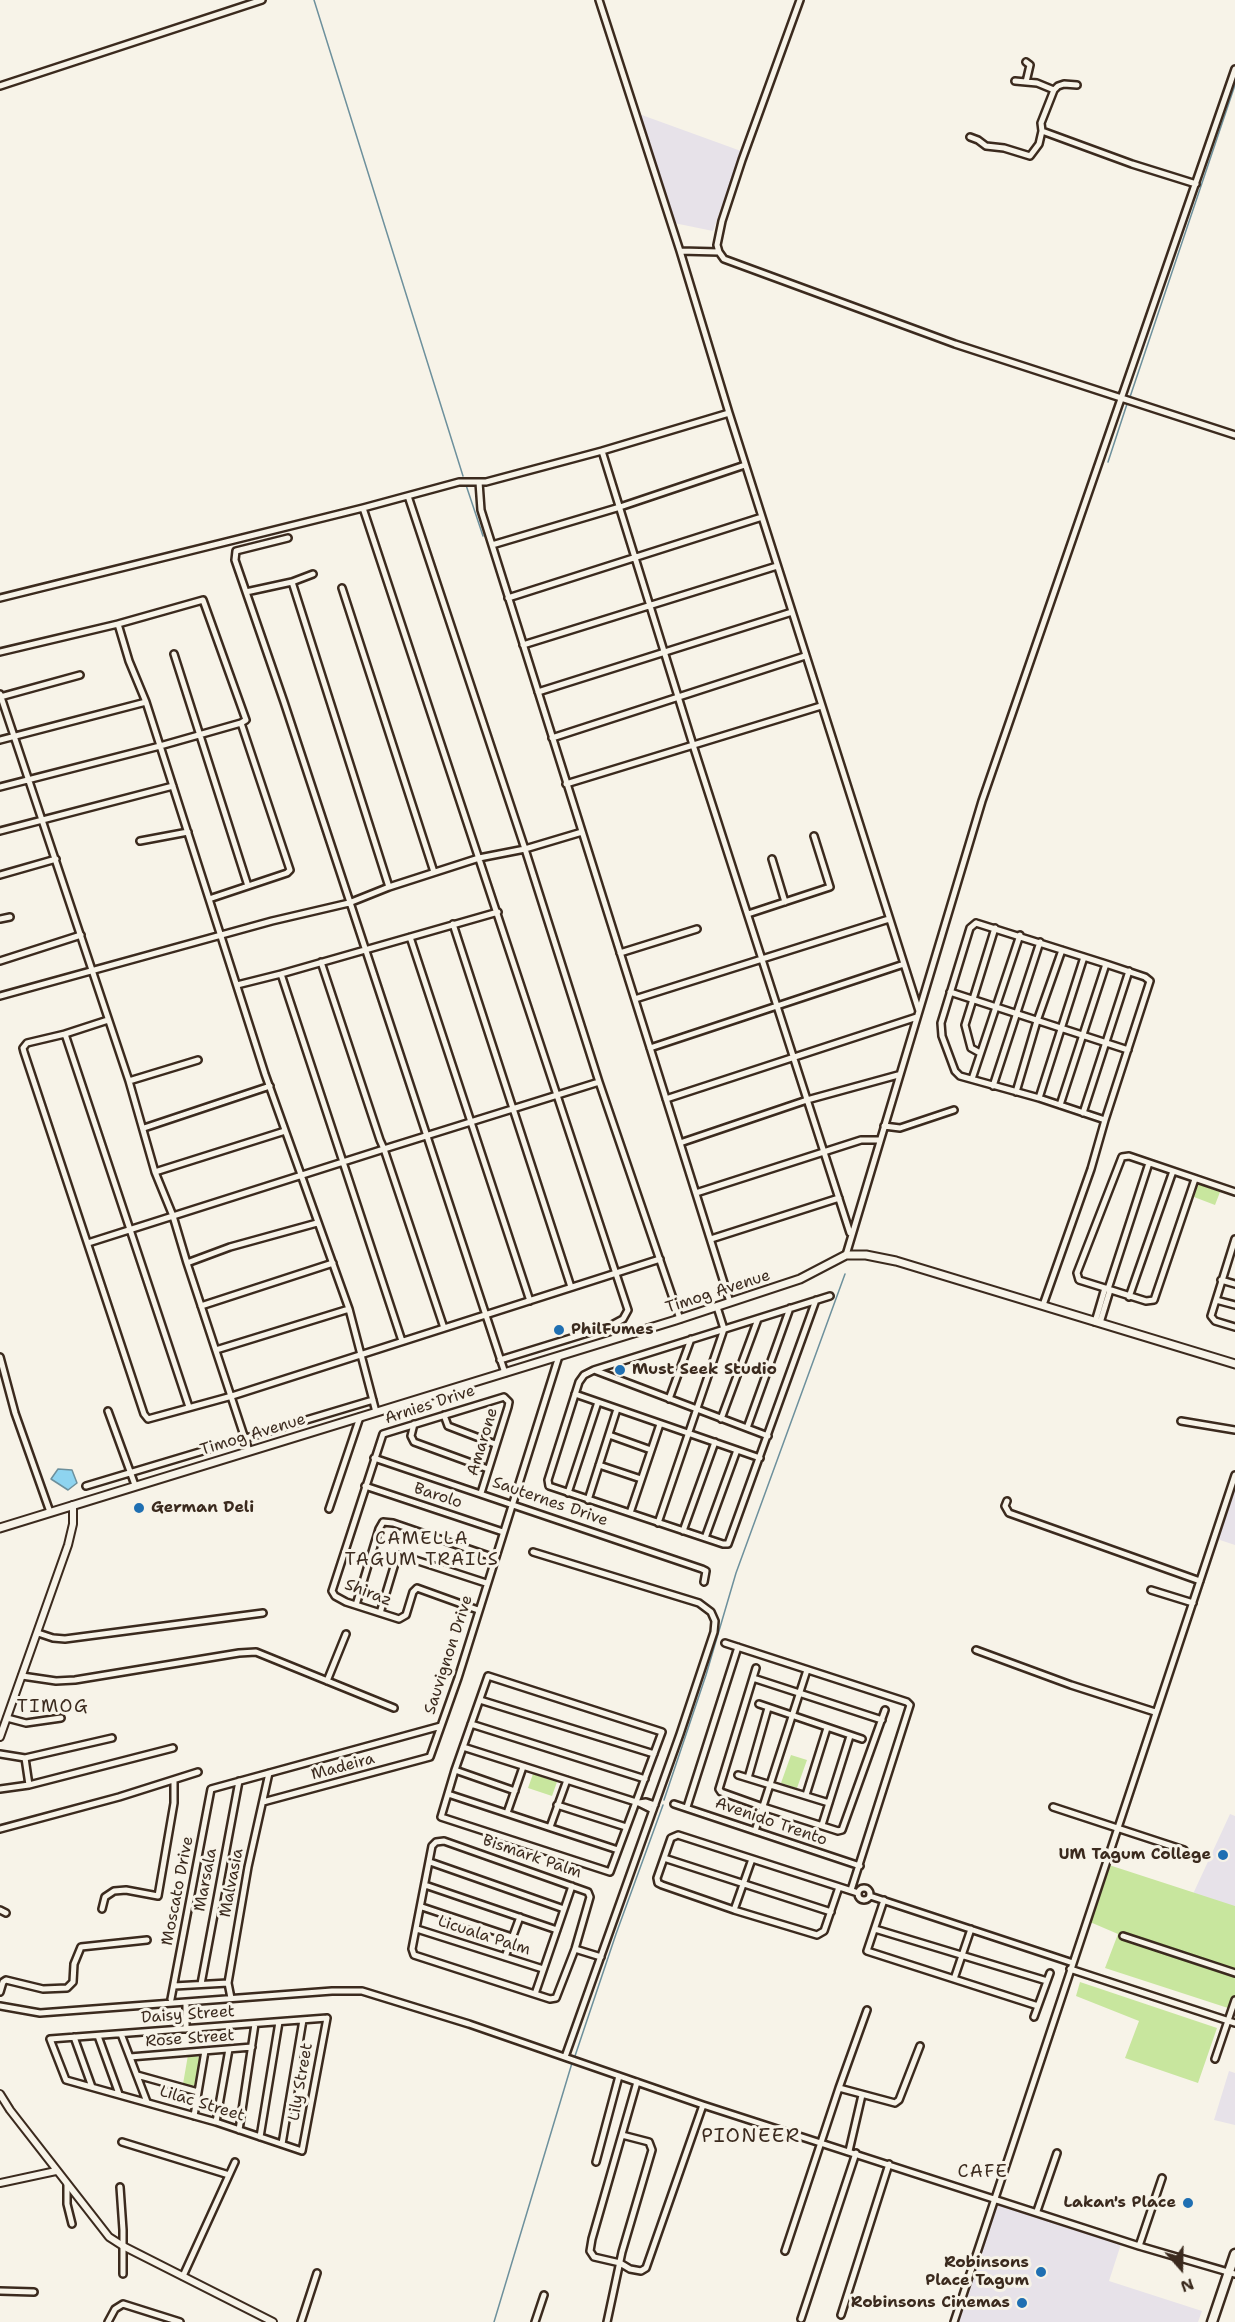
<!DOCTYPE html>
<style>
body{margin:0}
#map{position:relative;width:1235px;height:2322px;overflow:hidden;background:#f7f3e8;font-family:"Shantell Sans",sans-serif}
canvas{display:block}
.north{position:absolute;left:1151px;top:2238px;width:60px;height:60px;-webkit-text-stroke:4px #f7f3e8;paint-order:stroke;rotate:160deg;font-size:16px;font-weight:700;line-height:24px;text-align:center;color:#3b2a1e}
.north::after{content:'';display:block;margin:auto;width:21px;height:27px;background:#3b2a1e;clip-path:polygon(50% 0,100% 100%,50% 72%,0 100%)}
</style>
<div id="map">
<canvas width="1235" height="2322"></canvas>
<div class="north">N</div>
</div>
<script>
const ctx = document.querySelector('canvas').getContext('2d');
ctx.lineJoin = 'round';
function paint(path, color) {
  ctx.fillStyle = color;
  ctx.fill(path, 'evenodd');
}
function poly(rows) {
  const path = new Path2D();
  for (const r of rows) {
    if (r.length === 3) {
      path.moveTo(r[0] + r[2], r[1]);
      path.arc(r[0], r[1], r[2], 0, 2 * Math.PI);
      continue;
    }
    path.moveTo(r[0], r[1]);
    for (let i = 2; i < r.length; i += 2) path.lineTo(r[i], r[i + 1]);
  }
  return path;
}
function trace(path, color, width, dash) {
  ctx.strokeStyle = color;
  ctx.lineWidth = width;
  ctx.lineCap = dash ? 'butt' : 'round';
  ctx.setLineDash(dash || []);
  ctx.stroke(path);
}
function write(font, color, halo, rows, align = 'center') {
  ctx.font = font + ' "Shantell Sans",sans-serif';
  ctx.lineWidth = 6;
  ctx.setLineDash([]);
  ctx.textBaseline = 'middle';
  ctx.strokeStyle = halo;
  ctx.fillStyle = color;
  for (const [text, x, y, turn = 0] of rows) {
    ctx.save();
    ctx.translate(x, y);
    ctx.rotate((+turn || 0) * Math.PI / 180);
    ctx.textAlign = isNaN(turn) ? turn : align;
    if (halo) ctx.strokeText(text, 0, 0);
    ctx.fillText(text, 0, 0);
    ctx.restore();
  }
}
paint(poly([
 [639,114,741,151,713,231,674,223],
 [1235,1487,1235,1545,1217,1539],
 [1230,1814,1235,1816,1235,1907,1193,1894],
 [1229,2071,1235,2073,1235,2125,1214,2120],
 [996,2204,1121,2244,1109,2281,1202,2311,1198,2322,957,2322]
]), '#e7e2e9');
paint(poly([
 [1198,1184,1220,1192,1215,1205,1194,1197],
 [791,1755,807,1760,797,1788,781,1783],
 [533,1774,557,1782,552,1796,528,1788],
 [1109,1865,1235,1906,1235,1997,1232,1997,1228,2008,1105,1968,1118,1934,1090,1922],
 [1080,1982,1217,2028,1198,2083,1125,2058,1139,2021,1076,1996],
 [188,2055,201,2057,196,2086,183,2084]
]), '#c8e69e');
const water = poly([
 [58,1469,72,1470,77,1483,68,1490,51,1479,58,1469]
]);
paint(water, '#8ed4f0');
trace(water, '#6d909c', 1.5);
trace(poly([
 [314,0,463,476],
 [1130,397,1235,85],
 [1108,462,1127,404],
 [466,485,483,536],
 [664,1800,706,1675,736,1573,845,1274],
 [575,2056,616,1934,663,1805],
 [494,2322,572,2063]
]), '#6d909c', 1.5);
const minor = poly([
 [599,0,680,251,729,413,919,1011],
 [800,0,742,160,722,221,717,245,719,252,724,259,955,344,1235,435],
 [1015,81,1037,83,1054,90],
 [1026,82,1030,65,1026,62],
 [1077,85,1064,84,1058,86,1054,90,1041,123,1042,131,1132,164,1196,184],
 [0,86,262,0],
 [970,137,978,140,986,146,1004,148,1030,156,1039,144,1042,131],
 [680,251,719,252],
 [602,451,693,745,850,1233],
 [479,482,481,510,730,1302],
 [408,496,525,849,599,1082,680,1319],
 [363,508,628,1310,623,1319,610,1326,500,1360],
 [288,538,236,551,235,560,284,702,505,1373],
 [492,545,620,507,745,465],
 [292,582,389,887],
 [342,588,434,872],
 [246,592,292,582,313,574],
 [0,598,363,508,459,482,486,482,602,451,729,413],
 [508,598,762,517],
 [118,624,129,661,146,702,265,1074,349,1309,376,1412],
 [523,645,777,566],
 [0,652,118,624,203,600,246,720,241,723,160,746,0,787],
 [174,654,248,886,209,899],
 [538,692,792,612],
 [0,694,129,1081,155,1172,173,1216,187,1263,249,1451],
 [0,697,80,675],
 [241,723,290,870,287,873,248,886],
 [552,738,805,656],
 [0,740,146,702],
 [566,784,821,706],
 [0,831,173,786],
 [140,841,188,832],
 [772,859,785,902],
 [0,875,56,859],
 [748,914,830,887,814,836],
 [0,919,10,917],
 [976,923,1106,964,1145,977,1150,981,1105,1120,1039,1098,960,1076,955,1071,942,1036,941,1023,970,928,976,923],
 [453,924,571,1287],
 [410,937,530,1301],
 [620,953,697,929],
 [0,961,81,935],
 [321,962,380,1140,384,1149,599,1082],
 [281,974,402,1341],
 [237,985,281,974,498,912],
 [950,992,1128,1050],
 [0,996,272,921,349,903,389,887,479,858,525,849,582,832],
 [635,999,889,919],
 [108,1020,65,1034,189,1407],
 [65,1034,27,1043,23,1048,24,1052,144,1414,148,1419,232,1396,660,1259],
 [650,1048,904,964],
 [980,1053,971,1048,965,1025,995,928],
 [972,1079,1020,935],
 [129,1081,198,1060],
 [993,1086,1040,942],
 [1016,1092,1037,1021,1062,950],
 [1039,1098,1084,957],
 [666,1099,917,1017],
 [1060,1105,1106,964],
 [1083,1113,1129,971],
 [884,1126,900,1128,954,1110],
 [144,1128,270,1086],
 [680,1143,807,1100,898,1075],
 [1149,1163,1108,1289,1079,1280,1077,1273,1122,1157,1129,1156,1235,1192],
 [155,1172,285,1131],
 [696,1193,861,1140,880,1140],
 [711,1239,839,1198],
 [1235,1239,1211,1316,1215,1321,1235,1327],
 [88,1243,384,1149,444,1328],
 [846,1255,982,801,1235,69],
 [187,1263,230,1247,317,1223],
 [1221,1280,1235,1284],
 [1108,1289,1146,1301,1154,1300,1195,1179],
 [1129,1297,1173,1171],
 [816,1300,728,1544,723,1544,549,1486,548,1480,579,1382,584,1375,594,1370,830,1296],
 [1216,1300,1235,1305],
 [1043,1305,1091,1169,1105,1120],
 [201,1306,333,1263],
 [1095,1322,1105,1288],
 [1100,1323,1110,1290],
 [216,1350,349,1309],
 [0,1357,15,1413,50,1512],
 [594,1370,768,1436],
 [575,1394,760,1458],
 [669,1399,691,1339],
 [108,1411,135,1485],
 [444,1415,448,1426,495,1444],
 [721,1419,758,1319],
 [1181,1421,1235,1430],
 [414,1424,411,1436,414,1442,488,1469],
 [747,1428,790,1308],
 [609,1435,651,1450],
 [374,1458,702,1569,706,1571,704,1582],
 [599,1465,641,1479],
 [86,1486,373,1400],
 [365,1486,503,1532],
 [568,1493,598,1402],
 [588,1500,617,1409],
 [1007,1501,1005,1506,1009,1513,1200,1581],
 [329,1509,360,1417],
 [630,1513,660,1424],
 [658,1523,724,1329,717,1307],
 [683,1531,715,1442],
 [705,1538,737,1450],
 [533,1552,699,1603,711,1612,715,1621,714,1632,680,1734,565,2057],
 [1151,1590,1193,1603],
 [356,1605,379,1529,383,1522,393,1523,495,1558],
 [478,1610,417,1588,413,1592,406,1615,399,1619,346,1602,335,1596,332,1591,383,1434,504,1397,509,1402,508,1407,481,1493],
 [380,1613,396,1560,400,1555,486,1583],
 [38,1633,53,1638,65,1639,263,1613],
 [725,1643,907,1702,910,1705,851,1890],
 [976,1650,1071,1685,1155,1712],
 [756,1668,719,1789,721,1792,763,1807,838,1831,842,1830,885,1710],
 [22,1676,56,1681,75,1680,239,1653,256,1652,394,1708],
 [488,1676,662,1732,610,1872,441,1817,455,1770,488,1676],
 [753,1678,882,1720],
 [327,1681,346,1634],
 [480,1700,654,1754],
 [759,1704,862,1739],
 [7,1718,26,1723,61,1718],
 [471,1724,645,1779],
 [463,1747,639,1803,653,1810],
 [0,1754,25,1758,112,1738],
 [25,1758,29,1785],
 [455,1770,515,1791],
 [738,1775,829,1803],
 [748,1778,768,1708],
 [0,1789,29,1785,173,1748],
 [448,1794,618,1850],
 [806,1795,827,1728],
 [263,1802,430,1757,458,1678,559,1356],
 [639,1803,646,1802,655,1805],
 [674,1804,860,1866],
 [557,1805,626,1827],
 [687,1807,738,1647],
 [1053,1807,1184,1850],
 [507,1813,523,1767],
 [822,1825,850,1736],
 [550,1827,567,1780],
 [0,1829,119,1797,198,1772],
 [755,1831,807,1670],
 [444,1841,588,1892,590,1897,575,1949,556,1998,550,1999,414,1955,412,1949,432,1846,436,1842,444,1841],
 [664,1858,831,1912],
 [430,1862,564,1909],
 [425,1885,557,1930],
 [839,1887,824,1931,817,1935,734,1910,662,1885,658,1883,657,1878,671,1838,678,1835,858,1893],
 [864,1894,6],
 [870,1896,1073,1963],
 [884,1900,867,1951,1038,2006],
 [422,1907,512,1937],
 [102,1909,105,1897,114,1891,126,1890,158,1896,174,1803,174,1780],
 [0,1910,6,1913],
 [734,1910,752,1859],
 [417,1929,543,1969],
 [875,1929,1047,1981],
 [1123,1936,1235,1973],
 [575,1949,601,1957],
 [505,1957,520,1917],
 [1070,1969,1235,2023],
 [954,1979,971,1929],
 [201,1984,239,1781],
 [174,1986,228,1983],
 [0,1992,3,1982,6,1980,43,1989,67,1988,73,1982,74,1964,81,1947,147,1940],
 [535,1994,572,1886],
 [231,1998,228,1983,248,1867,269,1773],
 [171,1999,211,1789,441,1726],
 [186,2002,186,2029],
 [0,2006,40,2013,332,1991,362,1991,469,2024,703,2105,1139,2246,1235,2274],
 [1034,2017,1050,1973],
 [327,2018,302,2151,216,2122,66,2080,50,2039,327,2018],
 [121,2034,147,2102],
 [98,2036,119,2094],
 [74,2037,92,2087],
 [130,2057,252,2047],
 [1215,2059,1235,2000],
 [137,2075,198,2092],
 [637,2082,592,2239,590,2251,594,2257,620,2263,630,2269,641,2271,646,2268,703,2105],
 [839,2088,895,2103,899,2100,920,2046],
 [194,2116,205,2051],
 [216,2122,229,2049],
 [239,2130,255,2024],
 [260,2137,279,2022],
 [122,2142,229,2175],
 [282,2144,303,2020],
 [849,2151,862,2095],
 [596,2162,619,2076],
 [67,2185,67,2204,72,2224],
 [120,2187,123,2230,123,2274],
 [1037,2211,1057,2153],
 [1139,2246,1162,2178],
 [785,2251,839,2088,867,2010],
 [183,2276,235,2162],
 [0,2291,34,2292],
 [841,2315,889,2164],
 [801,2319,856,2153],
 [108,2322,115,2309,123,2304,180,2322],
 [301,2322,317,2273],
 [535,2322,544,2295],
 [607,2322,622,2252,652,2150,649,2142,622,2135],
 [954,2322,1235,1475]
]);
const tertiary = poly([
 [0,1737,68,1545,73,1524,73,1505],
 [0,2094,10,2110,109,2237,123,2246,273,2322],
 [0,2183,56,2171]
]);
const secondary = poly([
 [0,1528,676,1320,800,1279,846,1255,866,1255,896,1261,1235,1364]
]);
const trunk = poly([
 [1212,2322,1235,2254]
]);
trace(minor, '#3b2a1e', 10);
trace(tertiary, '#3b2a1e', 10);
trace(secondary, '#3b2a1e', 11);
trace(trunk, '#3b2a1e', 13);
trace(minor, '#f7f3e8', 5);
trace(tertiary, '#f7f3e8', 6);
trace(secondary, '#f7f3e8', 7);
trace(trunk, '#f7f3e8', 8);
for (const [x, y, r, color] of [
 [559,1330,6,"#1f6fb2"],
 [620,1370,6,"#1f6fb2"],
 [139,1508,6,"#1f6fb2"],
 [1223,1855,6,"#1f6fb2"],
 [1188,2203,6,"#1f6fb2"],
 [1041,2272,6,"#1f6fb2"],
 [1022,2303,6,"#1f6fb2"]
]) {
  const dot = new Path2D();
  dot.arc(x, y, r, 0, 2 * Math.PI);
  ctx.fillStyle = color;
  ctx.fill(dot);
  trace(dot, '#f7f3e8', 2);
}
write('16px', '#3b2a1e', '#f7f3e8', [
 ["Timog Avenue",718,1292,-18],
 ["Arnies Drive",430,1405,-18],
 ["Timog Avenue",253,1435,-17],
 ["Amarone",483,1442,-73],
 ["Barolo",438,1496,18],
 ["Sauternes Drive",550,1502,19],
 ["Shiraz",368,1593,21],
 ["Sauvignon Drive",449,1655,-72],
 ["Madeira",343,1767,-15],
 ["Avenido Trento",771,1822,19],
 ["Bismark Palm",532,1857,19],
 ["Marsala",206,1880,-79],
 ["Malvasia",232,1883,-79],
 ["Moscato Drive",178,1891,-79],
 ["Licuala Palm",484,1936,18],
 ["Daisy Street",188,2015,-4],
 ["Rose Street",190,2039,-4],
 ["Lily Street",301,2082,-80],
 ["Lilac Street",202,2104,17]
]);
write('bold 16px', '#3b2a1e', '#f7f3e8', [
 ["PhilFumes",571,1330,"left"],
 ["Must Seek Studio",632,1370,"left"],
 ["German Deli",151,1508,"left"],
 ["UM Tagum College",1211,1855],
 ["Lakan's Place",1176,2203],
 ["Robinsons",1029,2263],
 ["Place Tagum",1029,2281],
 ["Robinsons Cinemas",1010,2303]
], 'right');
ctx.letterSpacing = '1.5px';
write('18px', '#3b2a1e', '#f7f3e8', [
 ["CAMELLA",422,1539],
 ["TAGUM TRAILS",422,1560],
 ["TIMOG",53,1707],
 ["CAFE",983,2172]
]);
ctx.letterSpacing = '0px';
ctx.letterSpacing = '1.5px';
write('20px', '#3b2a1e', '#f7f3e8', [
 ["PIONEER",751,2137]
]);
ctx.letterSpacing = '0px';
</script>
